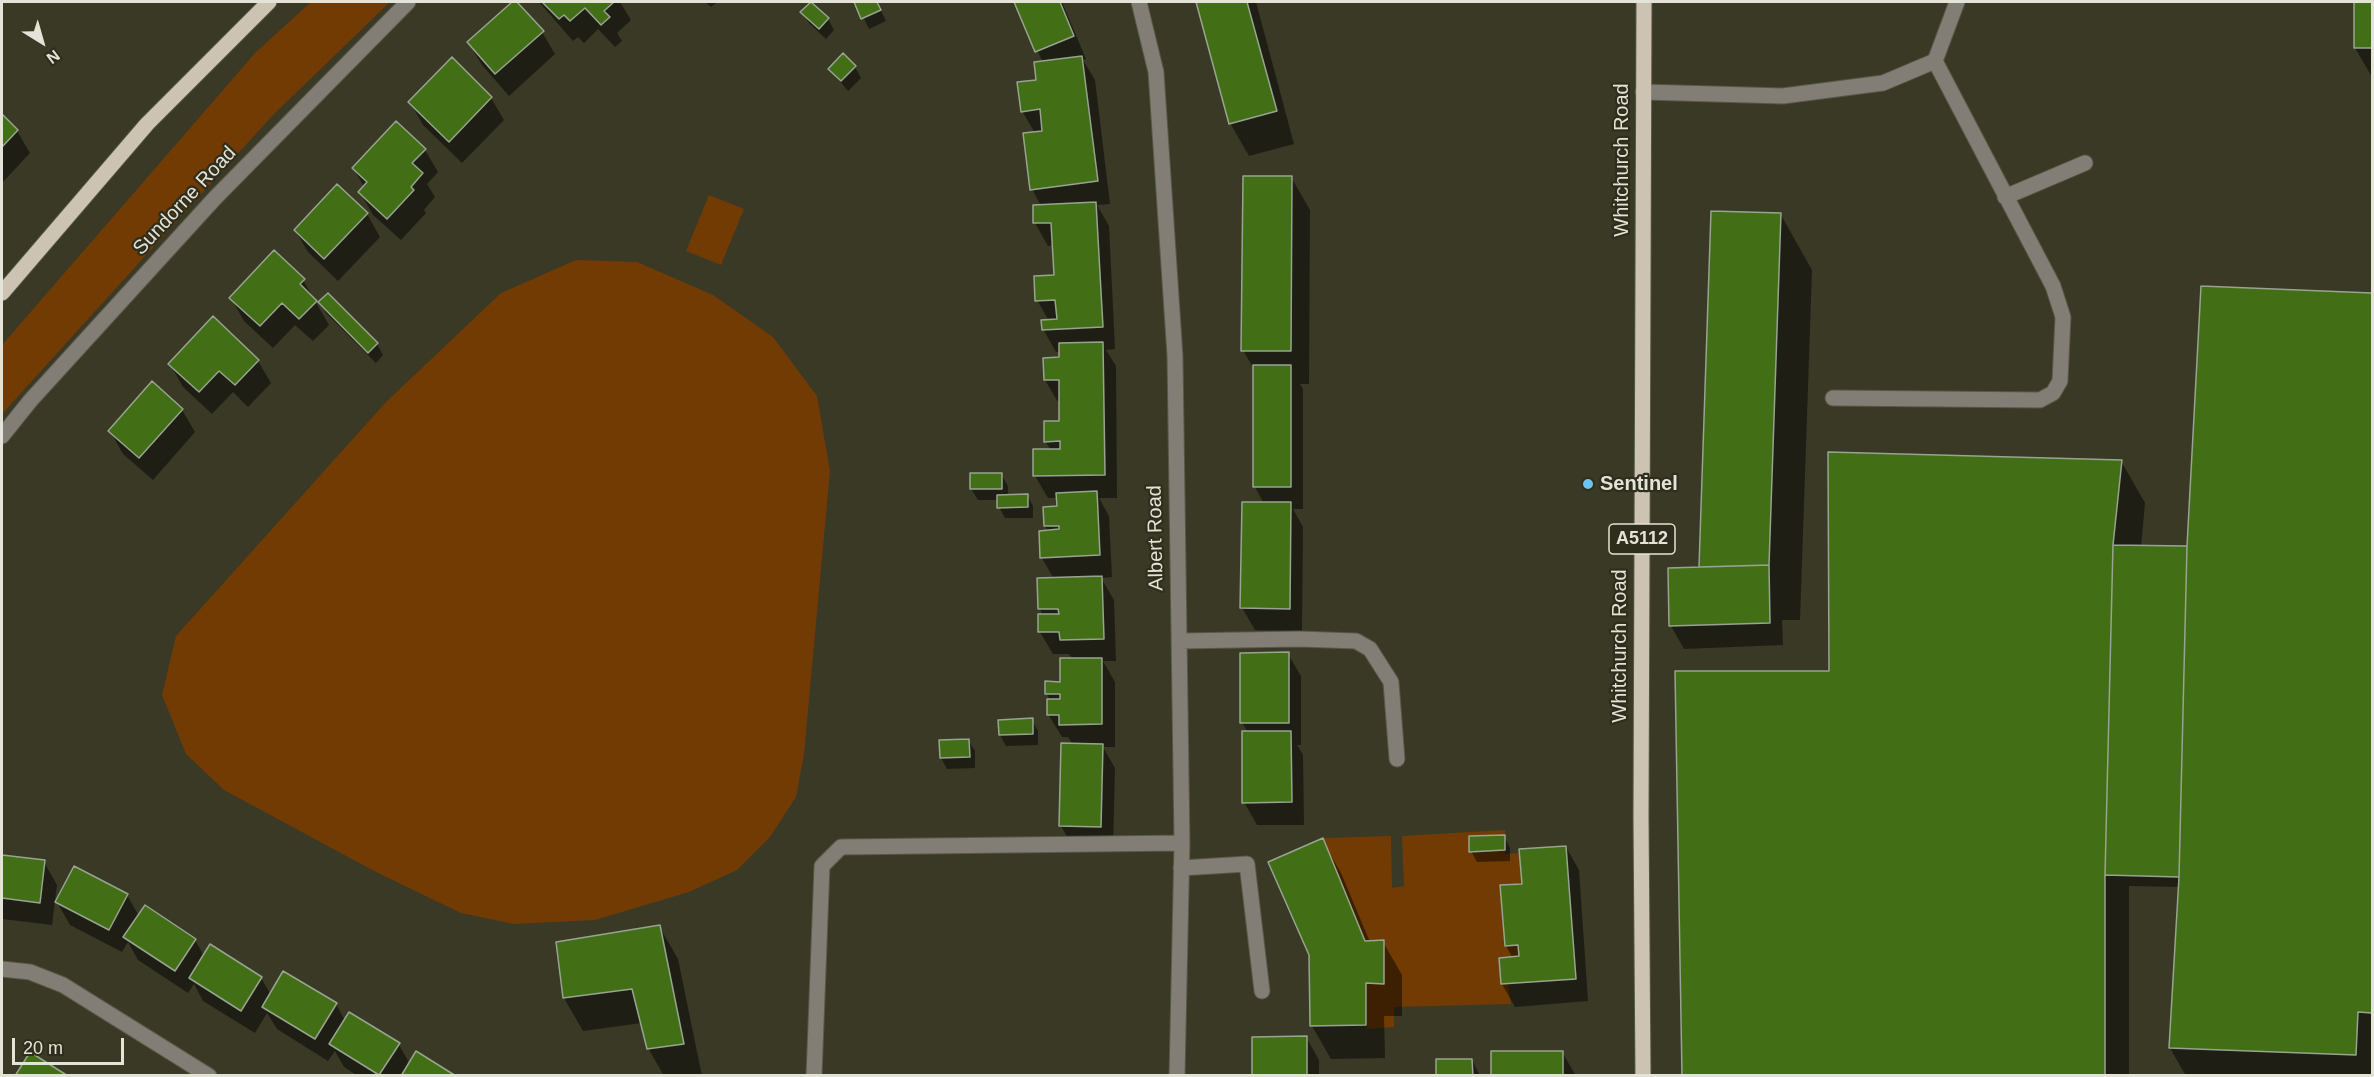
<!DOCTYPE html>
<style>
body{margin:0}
#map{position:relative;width:2374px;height:1077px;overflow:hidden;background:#393926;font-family:Arial,sans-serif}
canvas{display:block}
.frame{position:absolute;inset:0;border:3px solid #e3e3d7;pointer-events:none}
.north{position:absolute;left:12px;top:12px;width:60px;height:60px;-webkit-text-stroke:4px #2f2e1c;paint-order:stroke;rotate:143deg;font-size:16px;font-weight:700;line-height:24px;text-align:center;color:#e3e3d7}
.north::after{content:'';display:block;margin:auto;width:21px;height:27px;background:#e3e3d7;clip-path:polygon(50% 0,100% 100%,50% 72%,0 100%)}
.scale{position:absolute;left:12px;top:1038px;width:112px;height:27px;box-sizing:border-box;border:3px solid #e3e3d7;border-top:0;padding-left:8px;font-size:18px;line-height:21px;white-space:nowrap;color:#e3e3d7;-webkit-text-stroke:4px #2f2e1c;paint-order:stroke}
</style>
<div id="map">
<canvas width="2374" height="1077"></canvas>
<div class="frame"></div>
<div class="north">N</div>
<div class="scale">20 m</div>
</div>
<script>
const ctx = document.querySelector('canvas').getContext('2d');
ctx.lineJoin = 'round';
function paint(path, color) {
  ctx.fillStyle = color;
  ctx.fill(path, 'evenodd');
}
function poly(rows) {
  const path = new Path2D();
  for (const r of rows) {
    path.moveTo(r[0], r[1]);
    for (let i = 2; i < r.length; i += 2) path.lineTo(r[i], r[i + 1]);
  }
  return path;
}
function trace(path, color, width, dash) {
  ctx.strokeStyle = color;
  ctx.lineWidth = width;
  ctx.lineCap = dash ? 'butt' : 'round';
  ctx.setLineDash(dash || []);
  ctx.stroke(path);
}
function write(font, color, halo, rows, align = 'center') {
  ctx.font = font + ' Arial,sans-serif';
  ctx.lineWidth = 4.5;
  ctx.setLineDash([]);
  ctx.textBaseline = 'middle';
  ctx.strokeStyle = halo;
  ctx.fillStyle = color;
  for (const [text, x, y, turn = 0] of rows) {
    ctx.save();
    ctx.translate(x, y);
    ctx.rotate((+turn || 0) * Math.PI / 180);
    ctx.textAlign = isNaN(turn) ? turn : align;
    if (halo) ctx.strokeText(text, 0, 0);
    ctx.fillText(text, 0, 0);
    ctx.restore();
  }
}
paint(poly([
 [311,2,390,2,273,115,2,414,2,345,256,52],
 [709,195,744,209,721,265,686,251],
 [576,260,637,262,713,295,773,337,817,396,830,471,804,754,796,797,770,837,737,870,689,892,595,920,514,924,461,913,376,872,224,790,186,754,162,695,176,636,386,402,501,293],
 [1505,830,1505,835,1469,836,1470,852,1505,850,1505,854,1520,853,1522,884,1500,886,1504,946,1518,945,1519,956,1499,958,1501,984,1508,984,1511,1004,1394,1007,1394,1027,1367,1029,1366,983,1384,983,1384,941,1365,941,1323,838,1391,836,1392,888,1404,886,1402,836]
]), '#723b04');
paint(poly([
 [515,2,542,32,555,54,509,96,482,65,468,42],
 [539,2,620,2,631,20,617,33,622,41,615,47,598,29,584,43,578,37,573,41],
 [705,2,717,2,711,7],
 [856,2,877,2,886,21,869,29],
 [1016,2,1062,2,1086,59,1083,60,1095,80,1110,204,1097,205,1109,226,1115,349,1106,350,1116,366,1117,498,1099,498,1109,516,1112,577,1101,578,1114,600,1116,661,1103,661,1115,682,1115,747,1103,747,1115,768,1113,849,1074,849,1061,826,1073,745,1068,737,1062,737,1048,714,1050,700,1047,694,1061,683,1073,659,1069,654,1053,654,1040,632,1043,616,1040,609,1039,579,1054,579,1042,558,1040,532,1048,531,1045,526,1059,507,1058,498,1048,498,1035,476,1051,450,1045,441,1061,423,1061,402,1058,402,1045,380,1060,359,1060,352,1056,352,1043,329,1049,321,1037,300,1056,277,1054,245,1048,246,1035,223,1041,206,1032,189,1035,133,1022,111,1038,81,1043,63],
 [1198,2,1256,2,1294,144,1249,156,1230,123],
 [2356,2,2372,2,2372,77,2355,48],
 [811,3,828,19,834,30,826,39,809,23,802,12],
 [855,67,861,78,848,91,830,69],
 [491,98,504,120,462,163,423,125,410,102],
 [2,116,17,131,30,153,2,183],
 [425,150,438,172,427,184,435,197,424,210,426,213,401,240,373,215,360,192,364,187,354,169],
 [1291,177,1310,210,1309,384,1300,384,1303,389,1303,509,1293,509,1303,527,1302,631,1255,630,1242,608,1264,504,1255,487,1255,371,1243,350],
 [338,186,367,214,380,237,338,281,308,252,295,230],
 [1781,215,1812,270,1800,620,1782,620,1783,645,1684,649,1671,626,1703,569,1701,567],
 [303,280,329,325,313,341,295,325,273,348,244,321,231,298],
 [2202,288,2372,295,2372,1076,2186,1076,2170,1048,2180,887,2129,886,2129,1076,1684,1076,1830,673,2121,461,2145,503,2141,547,2188,548],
 [328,295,377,344,383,355,376,363,327,314,320,303],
 [258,361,271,383,248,407,233,392,212,414,183,387,170,364],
 [182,410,195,432,153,480,123,454,110,431],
 [1001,474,1008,486,1008,496,1027,495,1033,506,1033,518,1005,518,999,507,999,500,978,500,971,489,971,475],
 [1288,654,1301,676,1301,745,1297,745,1303,755,1304,825,1257,825,1244,802,1248,732,1242,723],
 [1032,720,1038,731,1038,745,1006,746,1000,735],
 [968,740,975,751,975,768,947,769,941,758],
 [1504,836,1510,848,1510,861,1477,862,1471,851],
 [1322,840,1341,873,1370,942,1383,942,1402,975,1402,1016,1384,1016,1385,1058,1331,1059,1312,1026,1310,955],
 [1566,847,1579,870,1588,1001,1515,1007,1502,984,1500,959,1513,958,1506,946,1524,885],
 [2,857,44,862,57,885,52,925,2,919],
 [127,895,139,916,195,940,204,956,210,946,261,978,271,995,336,1004,345,1021,399,1045,410,1064,453,1076,358,1076,344,1067,335,1051,328,1061,277,1029,267,1013,255,1033,203,1001,194,984,188,993,138,960,128,942,122,952,70,925,57,902],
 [659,926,678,959,702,1076,664,1076,648,1048,642,1023,583,1031,564,998],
 [1306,1037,1319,1060,1319,1076,1254,1076],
 [1562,1052,1576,1076,1493,1076],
 [1472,1060,1480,1076,1438,1076]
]), '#0007');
const building = poly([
 [512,2,517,2,544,31,495,74,467,42,512,2],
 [542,2,614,2,604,11,610,17,601,25,585,8,570,21,564,15,559,19,542,2],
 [811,2,829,18,819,29,800,12,811,2],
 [854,2,877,2,881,10,861,19,854,2],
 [1014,2,1060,2,1074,36,1035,52,1014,2],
 [1196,2,1247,2,1277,111,1229,124,1196,2],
 [2354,2,2372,2,2372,48,2354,48,2354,2],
 [843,53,856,66,841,81,828,69,843,53],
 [1082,56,1098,181,1030,190,1023,133,1042,131,1040,109,1021,112,1017,82,1036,80,1034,62,1082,56],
 [452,57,492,97,449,142,408,102,452,57],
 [2,114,18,130,2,147,2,114],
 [396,121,426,149,412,163,423,173,411,187,414,190,387,219,358,192,367,182,352,168,396,121],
 [1243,176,1292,176,1291,351,1241,351,1243,176],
 [337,184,368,213,324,259,294,230,337,184],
 [1096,202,1103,327,1042,330,1041,320,1057,319,1055,300,1035,301,1034,276,1054,275,1051,223,1033,223,1033,205,1096,202],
 [1711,211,1781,213,1769,565,1699,567,1711,211],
 [274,250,305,279,300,284,317,301,299,319,282,303,260,326,229,298,274,250],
 [2201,286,2372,293,2372,1013,2358,1012,2356,1055,2169,1048,2179,877,2187,546,2201,286],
 [328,293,378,343,368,353,318,302,328,293],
 [213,316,259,360,235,385,219,371,199,392,168,364,213,316],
 [1103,342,1105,475,1033,476,1033,449,1060,449,1060,441,1044,442,1044,421,1059,421,1059,380,1044,380,1043,358,1059,357,1059,343,1103,342],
 [1253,365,1291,365,1291,487,1253,487,1253,365],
 [152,381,183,409,139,458,108,431,152,381],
 [1828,452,2122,460,2113,545,2105,875,2105,1076,1682,1076,1675,671,1829,671,1828,452],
 [970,473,1002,473,1002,489,970,489,970,473],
 [1097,491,1100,555,1040,558,1039,531,1059,529,1059,526,1044,526,1043,507,1057,506,1056,493,1097,491],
 [1028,494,1028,507,997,508,997,495,1028,494],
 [1242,502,1291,502,1290,609,1240,608,1242,502],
 [2113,545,2187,546,2179,877,2105,875,2113,545],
 [1769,565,1770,623,1669,626,1668,568,1769,565],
 [1102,576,1104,639,1060,640,1059,632,1038,632,1038,614,1059,614,1058,609,1038,609,1037,578,1102,576],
 [1289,652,1289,723,1240,723,1240,653,1289,652],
 [1060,658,1102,658,1102,724,1059,725,1059,715,1047,715,1047,699,1060,699,1060,694,1045,694,1045,681,1060,682,1060,658],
 [1033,718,1033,734,999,735,998,720,1033,718],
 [1242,731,1291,731,1292,802,1242,803,1242,731],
 [969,739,970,757,940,758,939,740,969,739],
 [1061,743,1103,744,1101,827,1059,826,1061,743],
 [1505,835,1505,850,1469,852,1469,836,1505,835],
 [1323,838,1365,941,1384,940,1384,984,1366,983,1366,1025,1310,1026,1309,955,1268,862,1323,838],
 [1566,846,1576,979,1501,984,1499,958,1519,956,1518,945,1505,946,1500,885,1522,884,1519,849,1566,846],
 [2,855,45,860,40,903,2,898,2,855],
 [74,866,128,894,109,930,55,902,74,866],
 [145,905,196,939,175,971,123,937,145,905],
 [660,925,684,1044,647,1049,632,989,563,998,556,942,660,925],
 [210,944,262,977,241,1011,189,978,210,944],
 [283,971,337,1003,315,1039,262,1007,283,971],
 [349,1012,400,1043,379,1075,329,1044,349,1012],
 [1307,1036,1307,1076,1252,1076,1252,1037,1307,1036],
 [416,1051,456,1076,401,1076,416,1051],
 [1491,1051,1563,1051,1563,1076,1491,1076,1491,1051],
 [30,1052,68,1076,15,1076,30,1052],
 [1436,1059,1472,1059,1473,1076,1436,1076,1436,1059]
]);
paint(building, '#426f16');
trace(building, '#98a491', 1.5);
const minor = poly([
 [1139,2,1156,72,1175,356,1182,843,1177,1076],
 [1643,92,1783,96,1883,83,1935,61,1957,2],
 [2005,197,2085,163],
 [1833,398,2040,400,2053,393,2060,381,2063,317,2053,286,1935,61],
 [2,436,30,401,215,198,408,2],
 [1179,641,1299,639,1356,641,1370,649,1391,682,1397,759],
 [1181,868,1247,864,1262,991],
 [2,969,30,972,63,985,209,1076],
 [814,1076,822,866,841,847,1182,843]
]);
const major = poly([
 [2,293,147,124,269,2],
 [1643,1076,1641,816,1644,2]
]);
trace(minor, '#585846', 17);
trace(major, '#585846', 17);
trace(minor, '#827d75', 15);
trace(major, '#cdc3b2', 15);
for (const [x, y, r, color] of [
 [1588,484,6,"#6cc3f2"]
]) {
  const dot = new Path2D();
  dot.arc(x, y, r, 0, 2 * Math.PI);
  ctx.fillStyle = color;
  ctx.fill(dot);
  trace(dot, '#2f2e1c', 2);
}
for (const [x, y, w] of [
 [1642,539,66]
]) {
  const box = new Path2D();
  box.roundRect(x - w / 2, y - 15, w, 30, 4.5);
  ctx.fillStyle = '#2f2e1c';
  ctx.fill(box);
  trace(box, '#e3e3d7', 1.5);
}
write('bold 18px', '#e3e3d7', null, [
 ["A5112",1642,539]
]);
write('20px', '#e3e3d7', '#2f2e1c', [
 ["Whitchurch Road",1622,160,-90],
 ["Sundorne Road",185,201,-47],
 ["Albert Road",1156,538,-91],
 ["Whitchurch Road",1620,646,-90]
]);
write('bold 20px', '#e3e3d7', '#2f2e1c', [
 ["Sentinel",1600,484]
], 'left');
</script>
